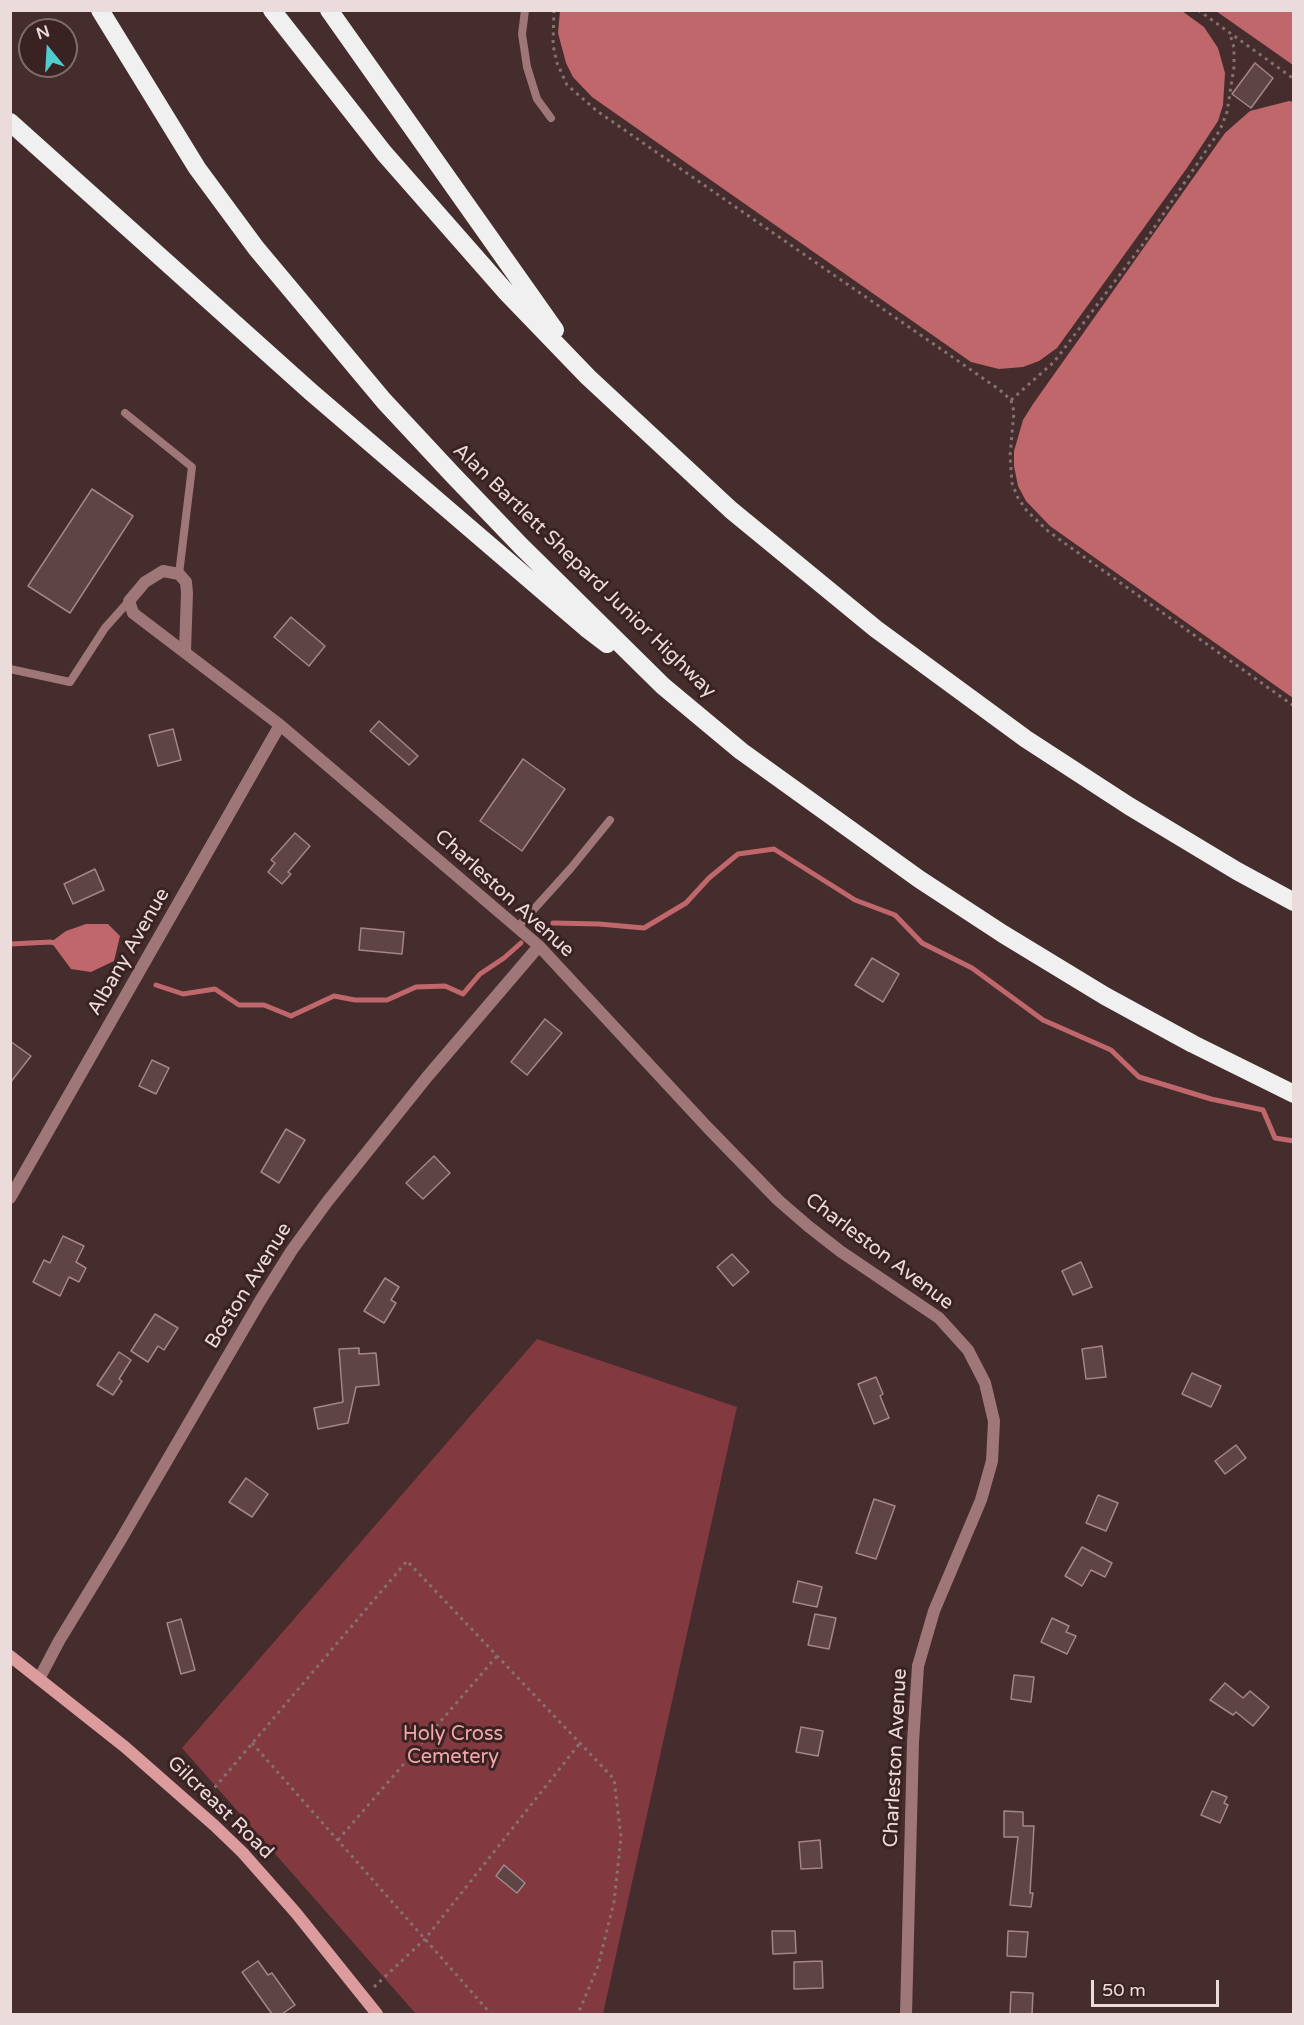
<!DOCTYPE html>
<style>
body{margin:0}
#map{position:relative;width:1304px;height:2025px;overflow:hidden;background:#452c2d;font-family:"Varela Round",sans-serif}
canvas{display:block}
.frame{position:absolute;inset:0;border:12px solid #ecdbdb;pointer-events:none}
.north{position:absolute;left:18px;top:18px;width:60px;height:60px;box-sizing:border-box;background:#3a2223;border:2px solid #816c6d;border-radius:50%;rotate:342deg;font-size:16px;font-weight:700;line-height:24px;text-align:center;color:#ecdbdb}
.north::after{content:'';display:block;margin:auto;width:21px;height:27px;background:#52cdcf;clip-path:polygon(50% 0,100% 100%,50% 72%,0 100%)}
.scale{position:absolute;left:1091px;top:1980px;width:128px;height:27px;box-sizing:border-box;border:3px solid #ecdbdb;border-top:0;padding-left:8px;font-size:18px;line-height:21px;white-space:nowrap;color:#ecdbdb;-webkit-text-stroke:4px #3a2223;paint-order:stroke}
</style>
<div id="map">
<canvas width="1304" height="2025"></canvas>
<div class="frame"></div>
<div class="north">N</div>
<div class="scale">50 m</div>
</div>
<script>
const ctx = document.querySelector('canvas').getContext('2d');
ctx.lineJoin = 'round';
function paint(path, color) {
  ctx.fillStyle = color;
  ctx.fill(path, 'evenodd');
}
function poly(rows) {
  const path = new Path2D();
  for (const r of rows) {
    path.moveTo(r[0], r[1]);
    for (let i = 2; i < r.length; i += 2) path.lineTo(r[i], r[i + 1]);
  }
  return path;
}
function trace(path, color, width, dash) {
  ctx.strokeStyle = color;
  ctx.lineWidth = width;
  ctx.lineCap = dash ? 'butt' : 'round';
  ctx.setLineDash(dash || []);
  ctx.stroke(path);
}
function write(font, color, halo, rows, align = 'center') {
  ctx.font = font + ' "Varela Round",sans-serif';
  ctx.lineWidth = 6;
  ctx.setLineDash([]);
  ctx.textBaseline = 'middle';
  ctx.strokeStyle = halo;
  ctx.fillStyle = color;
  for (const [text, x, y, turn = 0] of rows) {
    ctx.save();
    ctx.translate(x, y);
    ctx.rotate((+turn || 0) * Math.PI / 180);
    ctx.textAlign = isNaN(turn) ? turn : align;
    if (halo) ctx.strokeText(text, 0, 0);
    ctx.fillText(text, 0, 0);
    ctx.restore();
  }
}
paint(poly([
 [537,1339,737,1407,603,2014,416,2014,182,1748]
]), '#823a40');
paint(poly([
 [560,11,1182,11,1204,27,1218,48,1225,73,1223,105,1218,121,1187,168,1057,348,1039,361,1023,367,999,369,971,362,592,97,573,77,566,63,558,33],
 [1216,11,1293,11,1293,65],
 [1289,101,1294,102,1293,698,1050,526,1026,501,1018,486,1014,466,1014,451,1023,420,1033,404,1225,133,1250,111],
 [86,924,108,924,120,936,114,961,91,972,71,969,51,942,66,931]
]), '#c0676c');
trace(poly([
 [553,923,599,924,644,928,686,903,709,878,738,854,774,849,855,900,895,915,922,943,972,968,1043,1020,1111,1050,1139,1077,1211,1099,1263,1110,1275,1138,1294,1141],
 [10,944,51,942,57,944],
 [156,985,183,994,215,989,239,1005,264,1005,291,1016,334,996,355,1000,387,1000,416,987,445,986,463,994,480,974,504,958,521,943]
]), '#c0676c', 5);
const building = poly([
 [1255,63,1273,78,1251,108,1232,94,1255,63],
 [92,489,133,516,70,613,28,586,92,489],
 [291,617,325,646,309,666,274,637,291,617],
 [379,721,418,756,409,765,370,731,379,721],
 [173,729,181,760,158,766,149,735,173,729],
 [523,759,565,789,522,851,480,821,523,759],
 [295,833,310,846,288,872,291,874,282,884,268,872,275,863,271,860,295,833],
 [95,869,104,890,73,904,64,884,95,869],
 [361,928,404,932,402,954,359,950,361,928],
 [872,958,899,974,883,1002,855,985,872,958],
 [545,1019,562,1033,527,1075,511,1062,545,1019],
 [10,1041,31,1056,10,1083,10,1041],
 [152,1060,169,1068,156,1094,139,1086,152,1060],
 [286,1129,305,1140,279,1183,261,1172,286,1129],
 [434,1156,450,1173,423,1199,406,1183,434,1156],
 [63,1236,84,1246,76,1262,86,1268,79,1282,69,1277,60,1296,33,1282,44,1260,50,1263,63,1236],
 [732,1254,749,1272,733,1286,717,1267,732,1254],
 [1081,1262,1092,1287,1073,1295,1062,1271,1081,1262],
 [385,1278,399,1287,391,1300,396,1303,384,1323,364,1311,385,1278],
 [155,1314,178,1328,164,1350,158,1346,148,1362,131,1351,155,1314],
 [1102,1346,1106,1377,1086,1379,1082,1349,1102,1346],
 [359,1348,359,1354,376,1353,379,1385,356,1387,348,1423,318,1429,314,1408,343,1402,339,1349,359,1348],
 [119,1352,131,1360,119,1379,122,1381,113,1395,97,1385,119,1352],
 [1192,1373,1221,1386,1211,1407,1182,1394,1192,1373],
 [876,1377,883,1394,880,1396,889,1418,874,1424,858,1384,876,1377],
 [1236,1445,1246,1458,1225,1474,1215,1461,1236,1445],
 [246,1478,268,1494,252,1517,229,1502,246,1478],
 [1098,1495,1118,1503,1106,1531,1086,1523,1098,1495],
 [874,1499,895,1506,876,1559,856,1553,874,1499],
 [1082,1547,1112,1563,1105,1577,1091,1570,1082,1586,1065,1576,1082,1547],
 [798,1581,822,1587,817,1607,793,1602,798,1581],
 [815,1614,836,1618,829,1649,808,1645,815,1614],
 [1052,1618,1069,1626,1066,1632,1076,1636,1067,1654,1041,1642,1052,1618],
 [181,1619,195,1670,181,1674,167,1623,181,1619],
 [1014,1675,1034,1677,1031,1702,1011,1699,1014,1675],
 [1225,1683,1243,1698,1250,1691,1269,1707,1253,1726,1236,1712,1233,1715,1210,1700,1225,1683],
 [801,1727,823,1731,818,1756,796,1752,801,1727],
 [1212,1791,1227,1797,1224,1803,1228,1805,1220,1823,1201,1815,1212,1791],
 [1004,1811,1023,1812,1023,1826,1034,1826,1030,1893,1033,1893,1031,1907,1010,1905,1018,1837,1004,1837,1004,1811],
 [820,1840,822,1868,801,1869,799,1842,820,1840],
 [504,1865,525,1883,517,1893,496,1876,504,1865],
 [772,1931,795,1931,796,1953,773,1954,772,1931],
 [1008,1931,1028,1932,1026,1957,1007,1956,1008,1931],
 [258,1961,268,1975,272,1973,295,2005,282,2014,272,2014,242,1972,258,1961],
 [822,1961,823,1988,794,1989,794,1962,822,1961],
 [1011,1992,1033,1993,1032,2014,1010,2014,1011,1992]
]);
paint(building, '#5e4444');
trace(building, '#a48687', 1.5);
trace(poly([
 [554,10,553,45,557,63,567,85,597,111,1000,390,1011,400,1014,412,1010,456,1012,483,1018,498,1027,511,1048,531,1070,547,1294,706],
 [1198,10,1294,79],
 [1011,400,1054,362,1143,244,1220,130,1227,112,1234,67,1234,48,1230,34],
 [252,1743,491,2014],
 [205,1799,407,1561,614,1779,621,1837,614,1902,598,1966,578,2014],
 [338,1840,497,1656],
 [374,1987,425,1939,580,1743]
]), '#867071', 3, [3, 4.5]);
trace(poly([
 [525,10,522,34,527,67,537,99,551,118],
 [125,413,192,467,179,574],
 [10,669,70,682,105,628,129,601],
 [517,928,571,868,610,820]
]), '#9f7778', 8);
trace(poly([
 [185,651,187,593,186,582,179,574,163,571,145,582,129,601,133,613,280,725,539,946,708,1128,778,1200,808,1226,840,1251,939,1318,968,1350,985,1383,994,1421,992,1461,981,1500,934,1611,918,1666,913,1742,906,2014],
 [10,1198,280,725],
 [39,1679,59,1641,120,1541,260,1301,292,1250,327,1202,427,1077,539,946]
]), '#9f7778', 12);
trace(poly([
 [10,1656,125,1747,215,1826,243,1853,296,1913,377,2014]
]), '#dc9b9d', 12);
trace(poly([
 [100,10,197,168,256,248,384,401,452,474,521,546,663,686,741,751,919,879,1003,934,1105,996,1193,1044,1294,1094],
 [272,10,384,153,507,293,588,377,731,510,876,629,1026,739,1129,806,1237,871,1294,902],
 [329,10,555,330],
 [10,122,311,392,586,628,607,644]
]), '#f0f0f0', 18);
write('20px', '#ecdbdb', '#3a2223', [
 ["Alan Bartlett Shepard Junior Highway",584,571,44],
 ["Charleston Avenue",504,894,42],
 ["Albany Avenue",129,952,-60],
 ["Charleston Avenue",879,1252,37],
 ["Boston Avenue",249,1286,-58],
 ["Charleston Avenue",896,1758,-87],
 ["Gilcreast Road",220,1808,44]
]);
write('20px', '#f1a8aa', '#3a2223', [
 ["Holy Cross",453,1735],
 ["Cemetery",453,1758]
]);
</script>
